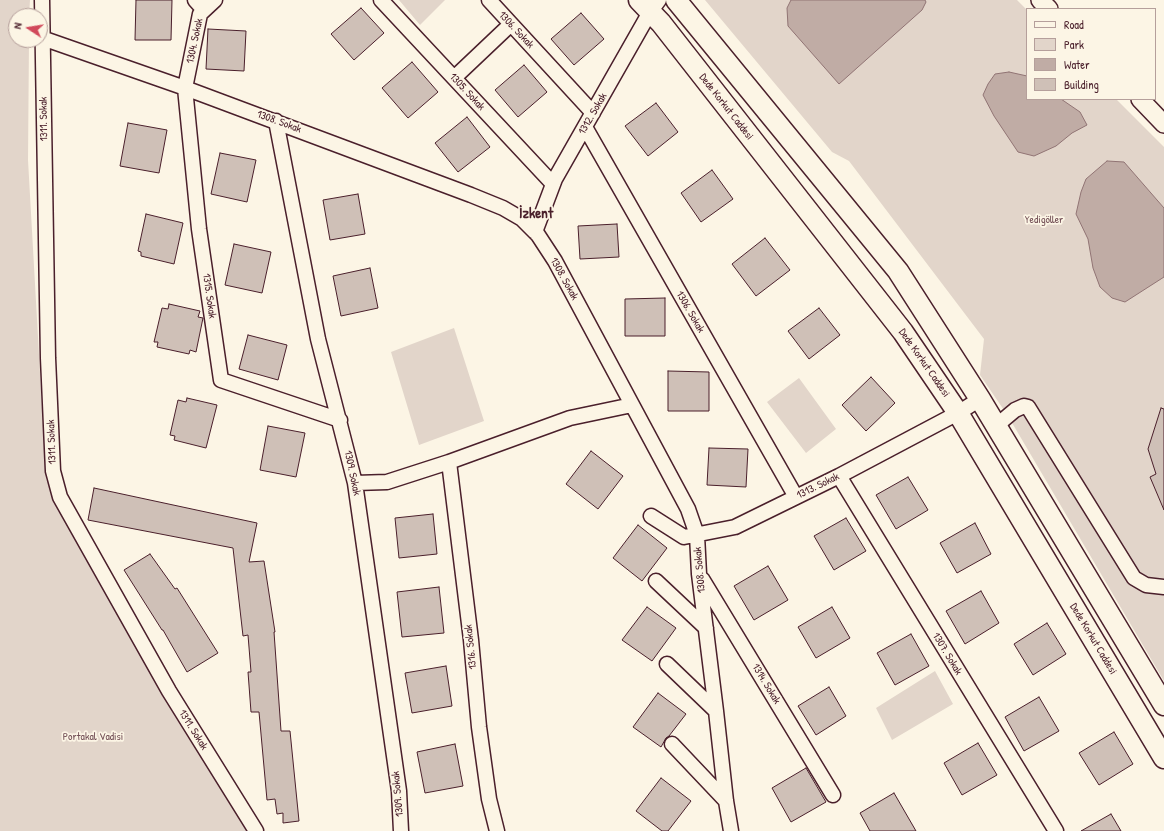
<!DOCTYPE html>
<meta charset="utf-8">
<style>
body{margin:0}
#map{position:relative;width:1164px;height:831px;overflow:hidden;background:#fcf5e5;font-family:"Patrick Hand",sans-serif}
canvas{display:block}
.legend{position:absolute;left:1026px;top:8px;width:130px;height:92px;box-sizing:border-box;background:#fcf5e5;border:1px solid #b59f9b;margin:0;padding:5px 7px;list-style:none;font-size:12px;color:#4a1f2b}
.legend li{display:flex;align-items:center;gap:8px;height:20px}
.legend b{width:20px;border:1px solid #b59f9b}
.north{position:absolute;left:8px;top:8px;width:40px;height:40px;box-sizing:border-box;background:#fcf5e5;border:1px solid #b59f9b;border-radius:50%;rotate:282deg;font-size:11px;font-weight:700;line-height:16px;text-align:center;color:#4a1f2b}
.north::after{content:'';display:block;margin:auto;width:14px;height:18px;background:#d1495b;clip-path:polygon(50% 0,100% 100%,50% 72%,0 100%)}
</style>
<div id="map">
<canvas width="1164" height="831"></canvas>
<ul class="legend">
<li><b style="height:5px;background:#fcf5e5"></b>Road</li>
<li><b style="height:11px;background:#e2d5ca"></b>Park</li>
<li><b style="height:11px;background:#c0aca5"></b>Water</li>
<li><b style="height:11px;background:#cfc0b7"></b>Building</li>
</ul>
<div class="north">N</div>
</div>
<script>
const ctx = document.querySelector('canvas').getContext('2d');
ctx.lineJoin = 'round';
function paint(path, color) {
  ctx.fillStyle = color;
  ctx.fill(path, 'evenodd');
}
function poly(rows) {
  const path = new Path2D();
  for (const r of rows) {
    path.moveTo(r[0], r[1]);
    for (let i = 2; i < r.length; i += 2) path.lineTo(r[i], r[i + 1]);
  }
  return path;
}
function trace(path, color, width, dash) {
  ctx.strokeStyle = color;
  ctx.lineWidth = width;
  ctx.lineCap = dash ? 'butt' : 'round';
  ctx.setLineDash(dash || []);
  ctx.stroke(path);
}
function write(font, color, halo, rows, align = 'center') {
  ctx.font = font + ' "Patrick Hand",sans-serif';
  ctx.lineWidth = 3.5;
  ctx.setLineDash([]);
  ctx.textBaseline = 'middle';
  ctx.strokeStyle = halo;
  ctx.fillStyle = color;
  for (const [text, x, y, turn = 0] of rows) {
    ctx.save();
    ctx.translate(x, y);
    ctx.rotate((+turn || 0) * Math.PI / 180);
    ctx.textAlign = isNaN(turn) ? turn : align;
    if (halo) ctx.strokeText(text, 0, 0);
    ctx.fillText(text, 0, 0);
    ctx.restore();
  }
}
paint(poly([
 [0,0,30,0,29,16,16,16,16,40,29,40,28,160,46,479,257,831,0,831],
 [399,0,445,0,420,25],
 [705,0,1017,0,1027,10,1027,99,1116,99,1164,147,1164,681,1008,416,980,375,984,339,849,161,832,152],
 [454,328,484,421,419,445,391,352],
 [799,378,836,429,806,453,767,402],
 [935,671,953,704,892,740,876,708]
]), '#e2d5ca');
const water = poly([
 [791,0,925,0,926,2,922,10,839,84,788,26,787,8,791,0],
 [1009,72,1027,76,1027,99,1061,99,1080,112,1087,125,1072,133,1056,146,1034,156,1018,152,994,116,983,95,988,84,995,74,1009,72],
 [1107,161,1124,162,1164,208,1164,277,1125,302,1112,298,1100,287,1093,268,1088,239,1076,214,1081,192,1086,179,1107,161]
]);
paint(water, '#c0aca5');
trace(water, '#917474', 1);
const building = poly([
 [136,0,172,0,171,40,135,40,136,0],
 [361,8,384,33,354,60,331,34,361,8],
 [581,13,604,39,574,65,551,39,581,13],
 [208,29,246,31,244,71,206,69,208,29],
 [412,62,438,92,408,118,382,88,412,62],
 [524,65,547,92,518,117,495,90,524,65],
 [656,103,678,132,648,156,625,126,656,103],
 [467,117,490,147,458,172,435,143,467,117],
 [128,123,167,130,159,173,120,166,128,123],
 [220,153,256,160,247,202,211,194,220,153],
 [712,170,733,199,701,222,681,193,712,170],
 [358,194,365,234,330,240,323,200,358,194],
 [146,214,183,223,174,264,141,256,141,252,138,251,146,214],
 [617,224,619,257,580,259,578,226,617,224],
 [765,238,790,270,756,296,732,264,765,238],
 [234,244,271,252,262,293,225,285,234,244],
 [370,268,378,308,341,316,333,276,370,268],
 [665,298,665,336,625,336,625,299,665,298],
 [169,304,200,311,198,317,203,318,196,352,190,350,189,354,157,347,158,342,154,342,162,308,168,309,169,304],
 [819,308,840,335,809,359,788,331,819,308],
 [248,335,287,345,278,380,239,369,248,335],
 [668,371,709,372,709,411,668,411,668,371],
 [871,377,895,403,866,431,842,405,871,377],
 [187,398,217,405,206,448,174,440,175,436,170,435,178,400,186,402,187,398],
 [1161,408,1164,409,1164,510,1150,477,1156,474,1148,449,1161,408],
 [268,426,305,433,296,477,260,470,268,426],
 [709,448,748,449,746,487,707,485,709,448],
 [591,451,623,476,598,509,566,484,591,451],
 [908,477,928,510,896,529,876,495,908,477],
 [94,488,257,523,249,562,264,561,275,632,274,632,281,731,290,731,299,821,283,823,283,813,277,814,275,799,267,800,259,712,251,712,248,672,251,672,248,635,243,636,233,548,88,520,94,488],
 [433,514,437,554,399,558,395,518,433,514],
 [846,518,866,551,834,570,814,536,846,518],
 [975,523,991,554,957,573,940,543,975,523],
 [638,525,667,548,642,581,613,558,638,525],
 [150,554,175,589,177,588,218,653,187,672,163,630,162,630,124,570,150,554],
 [768,566,788,600,754,620,734,586,768,566],
 [439,587,444,633,402,637,397,592,439,587],
 [981,591,999,623,965,644,946,611,981,591],
 [647,607,676,628,652,661,622,640,647,607],
 [832,607,850,638,816,658,798,627,832,607],
 [1047,623,1066,654,1033,675,1014,644,1047,623],
 [911,634,929,666,895,685,877,653,911,634],
 [446,666,452,706,412,713,405,673,446,666],
 [829,687,846,716,816,735,798,706,829,687],
 [658,693,686,714,669,736,666,738,661,747,633,727,658,693],
 [1039,697,1059,731,1024,751,1005,717,1039,697],
 [1114,732,1133,764,1099,785,1079,753,1114,732],
 [978,743,997,775,962,795,944,763,978,743],
 [455,744,463,786,425,793,417,752,455,744],
 [806,768,826,802,791,822,772,788,806,768],
 [661,778,691,801,668,831,662,831,636,811,661,778],
 [894,793,916,831,870,831,860,813,894,793],
 [1111,814,1121,831,1081,831,1111,814]
]);
paint(building, '#cfc0b7');
trace(building, '#4a1f2b', 1);
const minor = poly([
 [42,0,48,358,53,471,60,497,169,691,256,831],
 [195,0,204,10],
 [215,0,200,14,185,88,199,229,221,380,340,420],
 [381,0,553,184],
 [489,0,593,113],
 [42,38,185,88,471,195,503,208,522,219,538,235,555,261,688,509,697,535,699,574,716,711,726,801,731,831],
 [454,78,511,24],
 [276,121,318,339,355,483,399,791,401,831],
 [585,127,796,497],
 [535,232,555,179,650,12,659,0],
 [996,426,1015,410,1024,406,1028,407,1134,578,1146,585,1164,587],
 [839,476,1056,831],
 [355,483,387,482,449,462],
 [651,516,684,537,735,527,839,476,958,413,980,399],
 [702,579,833,795],
 [656,581,706,628],
 [667,664,716,711],
 [672,744,726,801],
 [497,831,489,799,479,727,471,640,449,462,570,418,632,405]
]);
const tertiary = poly([
 [1040,0,1049,9],
 [1140,99,1164,124]
]);
const secondary = poly([
 [639,0,661,23,903,332,958,413,1164,758],
 [676,0,898,271,980,399,1164,705]
]);
trace(minor, '#4a1f2b', 17);
trace(tertiary, '#4a1f2b', 20);
trace(secondary, '#4a1f2b', 23);
trace(minor, '#fcf5e5', 14);
trace(tertiary, '#fcf5e5', 17);
trace(secondary, '#fcf5e5', 20);
write('11px', '#4a1f2b', '#fcf5e5', [
 ["1306. Sokak",516,30,47],
 ["1304. Sokak",195,41,-78],
 ["1305. Sokak",467,92,47],
 ["Dede Korkut Caddesi",726,107,52],
 ["1312. Sokak",593,114,-60],
 ["1311. Sokak",44,119,-91],
 ["1308. Sokak",279,122,20],
 ["1308. Sokak",564,279,61],
 ["1315. Sokak",209,296,82],
 ["1306. Sokak",690,312,60],
 ["Dede Korkut Caddesi",924,363,55],
 ["1311. Sokak",52,442,-92],
 ["1309. Sokak",352,473,78],
 ["1313. Sokak",818,486,-26],
 ["1308. Sokak",700,570,-95],
 ["Dede Korkut Caddesi",1093,639,59],
 ["1316. Sokak",471,647,-96],
 ["1307. Sokak",947,654,59],
 ["1314. Sokak",766,684,59],
 ["1311. Sokak",193,730,58],
 ["1309. Sokak",398,794,-95]
]);
write('11px', '#704c53', '#fcf5e5', [
 ["Yedigöller",1044,220],
 ["Portakal Vadisi",93,737]
]);
write('bold 15px', '#4a1f2b', '#fcf5e5', [
 ["İzkent",536,214]
]);
</script>
